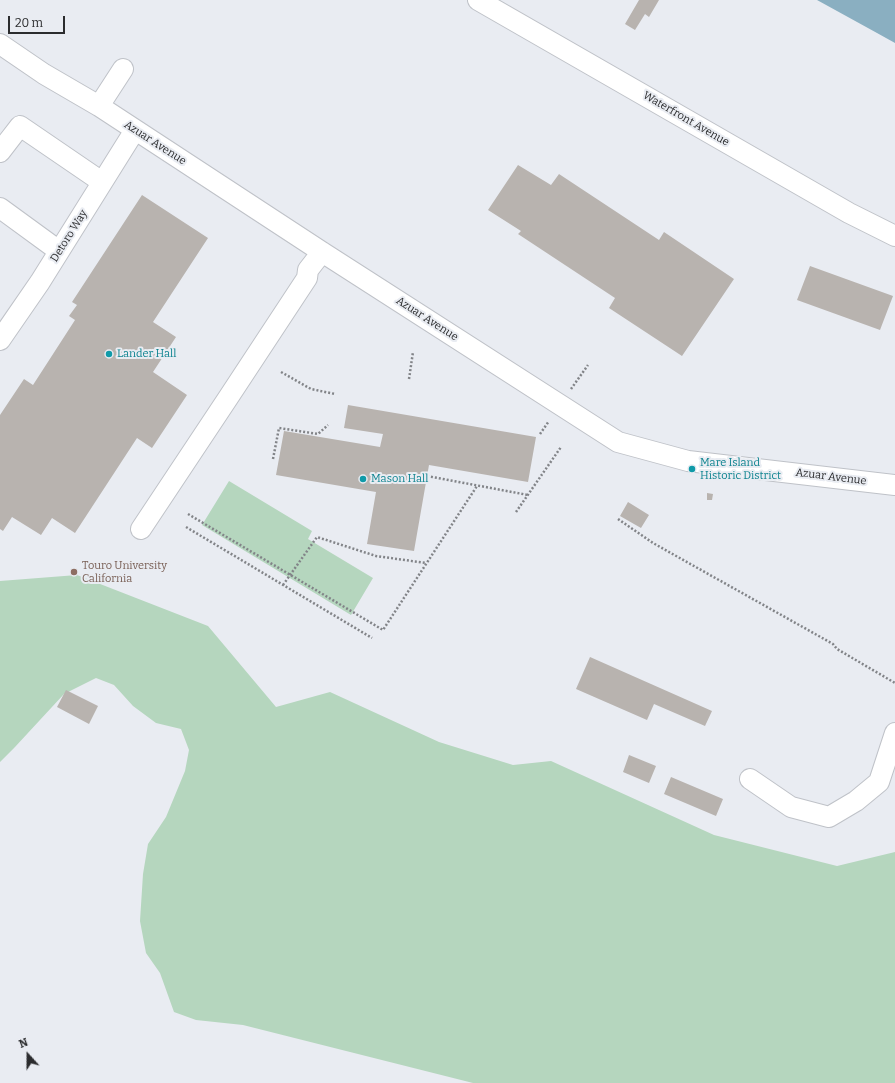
<!DOCTYPE html>
<style>
body{margin:0}
#map{position:relative;width:895px;height:1083px;overflow:hidden;background:#e9ecf2;font-family:Bitter,serif}
canvas{display:block}
.north{position:absolute;left:8px;top:1035px;width:40px;height:40px;-webkit-text-stroke:3px #e9ecf2;paint-order:stroke;rotate:339deg;font-size:11px;font-weight:700;line-height:16px;text-align:center;color:#2b2c2e}
.north::after{content:'';display:block;margin:auto;width:14px;height:18px;background:#2b2c2e;clip-path:polygon(50% 0,100% 100%,50% 72%,0 100%)}
.scale{position:absolute;left:8px;top:16px;width:57px;height:18px;box-sizing:border-box;border:2px solid #2b2c2e;border-top:0;padding-left:5px;font-size:12px;line-height:14px;white-space:nowrap;color:#2b2c2e;-webkit-text-stroke:3px #e9ecf2;paint-order:stroke}
</style>
<div id="map">
<canvas width="895" height="1083"></canvas>
<div class="north">N</div>
<div class="scale">20 m</div>
</div>
<script>
const ctx = document.querySelector('canvas').getContext('2d');
ctx.lineJoin = 'round';
function paint(path, color) {
  ctx.fillStyle = color;
  ctx.fill(path, 'evenodd');
}
function poly(rows) {
  const path = new Path2D();
  for (const r of rows) {
    path.moveTo(r[0], r[1]);
    for (let i = 2; i < r.length; i += 2) path.lineTo(r[i], r[i + 1]);
  }
  return path;
}
function trace(path, color, width, dash) {
  ctx.strokeStyle = color;
  ctx.lineWidth = width;
  ctx.lineCap = dash ? 'butt' : 'round';
  ctx.setLineDash(dash || []);
  ctx.stroke(path);
}
function write(font, color, halo, rows, align = 'center') {
  ctx.font = font + ' Bitter,serif';
  ctx.lineWidth = 4;
  ctx.setLineDash([]);
  ctx.textBaseline = 'middle';
  ctx.strokeStyle = halo;
  ctx.fillStyle = color;
  for (const [text, x, y, turn = 0] of rows) {
    ctx.save();
    ctx.translate(x, y);
    ctx.rotate((+turn || 0) * Math.PI / 180);
    ctx.textAlign = isNaN(turn) ? turn : align;
    if (halo) ctx.strokeText(text, 0, 0);
    ctx.fillText(text, 0, 0);
    ctx.restore();
  }
}
paint(poly([
 [229,481,312,531,308,539,373,578,351,615,202,525],
 [77,575,208,626,276,707,330,692,439,742,513,765,551,761,714,835,837,866,895,852,895,1083,473,1083,243,1025,196,1020,174,1012,160,973,146,953,140,921,143,874,148,844,166,817,185,771,189,750,181,729,156,723,133,706,114,685,96,678,64,694,15,747,0,762,0,581]
]), '#b5d6be');
paint(poly([
 [817,0,895,0,895,43,877,33]
]), '#8aafc1');
paint(poly([
 [639,0,659,0,649,17,645,14,635,30,625,24],
 [518,165,551,185,559,174,659,240,664,232,734,279,682,356,609,308,615,298,518,234,521,231,488,210],
 [142,195,208,238,153,322,176,337,153,372,187,395,152,448,137,438,75,533,52,518,41,535,12,517,3,531,0,529,0,415,24,379,33,385,75,320,69,316,77,305,72,302],
 [810,266,893,296,880,330,797,300],
 [348,405,536,437,528,482,429,465,414,551,367,544,376,492,276,475,284,431,380,447,383,434,344,428],
 [707,493,713,494,712,500,707,500],
 [628,502,649,515,641,528,620,516],
 [590,657,712,711,705,726,654,704,647,720,576,689],
 [66,690,98,706,89,724,57,707],
 [629,755,656,766,649,783,623,772],
 [671,777,723,799,716,816,664,794]
]), '#b8b3af');
const minor = poly([
 [478,0,849,213,895,236],
 [0,44,44,74,99,106,322,252,618,442,688,461,895,485],
 [99,106,123,69],
 [0,152,20,126,102,182],
 [0,208,59,251],
 [0,340,40,282,135,130],
 [141,529,230,395,307,278,308,270,322,252],
 [750,779,791,807,829,817,856,801,879,782,895,733]
]);
trace(minor, '#bfc2c8', 22);
trace(poly([
 [281,372,311,389,335,394],
 [409,379,413,352],
 [571,389,588,365],
 [540,434,549,421],
 [273,459,279,428,318,434,328,425],
 [427,476,528,495],
 [516,512,561,447],
 [188,514,383,630,477,486],
 [618,519,653,543,833,644,837,649,895,683],
 [186,527,372,638],
 [283,585,317,537,376,556,426,563]
]), '#828488', 2.5, [2, 2]);
trace(minor, '#fff', 20);
for (const [x, y, r, color] of [
 [109,354,4,"#0f9aa8"],
 [692,469,4,"#0f9aa8"],
 [363,479,4,"#0f9aa8"],
 [74,572,4,"#8d6e63"]
]) {
  const dot = new Path2D();
  dot.arc(x, y, r, 0, 2 * Math.PI);
  ctx.fillStyle = color;
  ctx.fill(dot);
  trace(dot, '#e9ecf2', 1.5);
}
write('11px', '#2b2c2e', '#e9ecf2', [
 ["Waterfront Avenue",686,119,30],
 ["Azuar Avenue",155,143,33],
 ["Detoro Way",69,236,-58],
 ["Azuar Avenue",427,319,33],
 ["Azuar Avenue",831,477,7]
]);
write('11px', '#0d838f', '#e9ecf2', [
 ["Lander Hall",117,354],
 ["Mare Island",700,463],
 ["Historic District",700,476],
 ["Mason Hall",371,479]
], 'left');
write('11px', '#785e54', '#e9ecf2', [
 ["Touro University",82,566],
 ["California",82,579]
], 'left');
</script>
